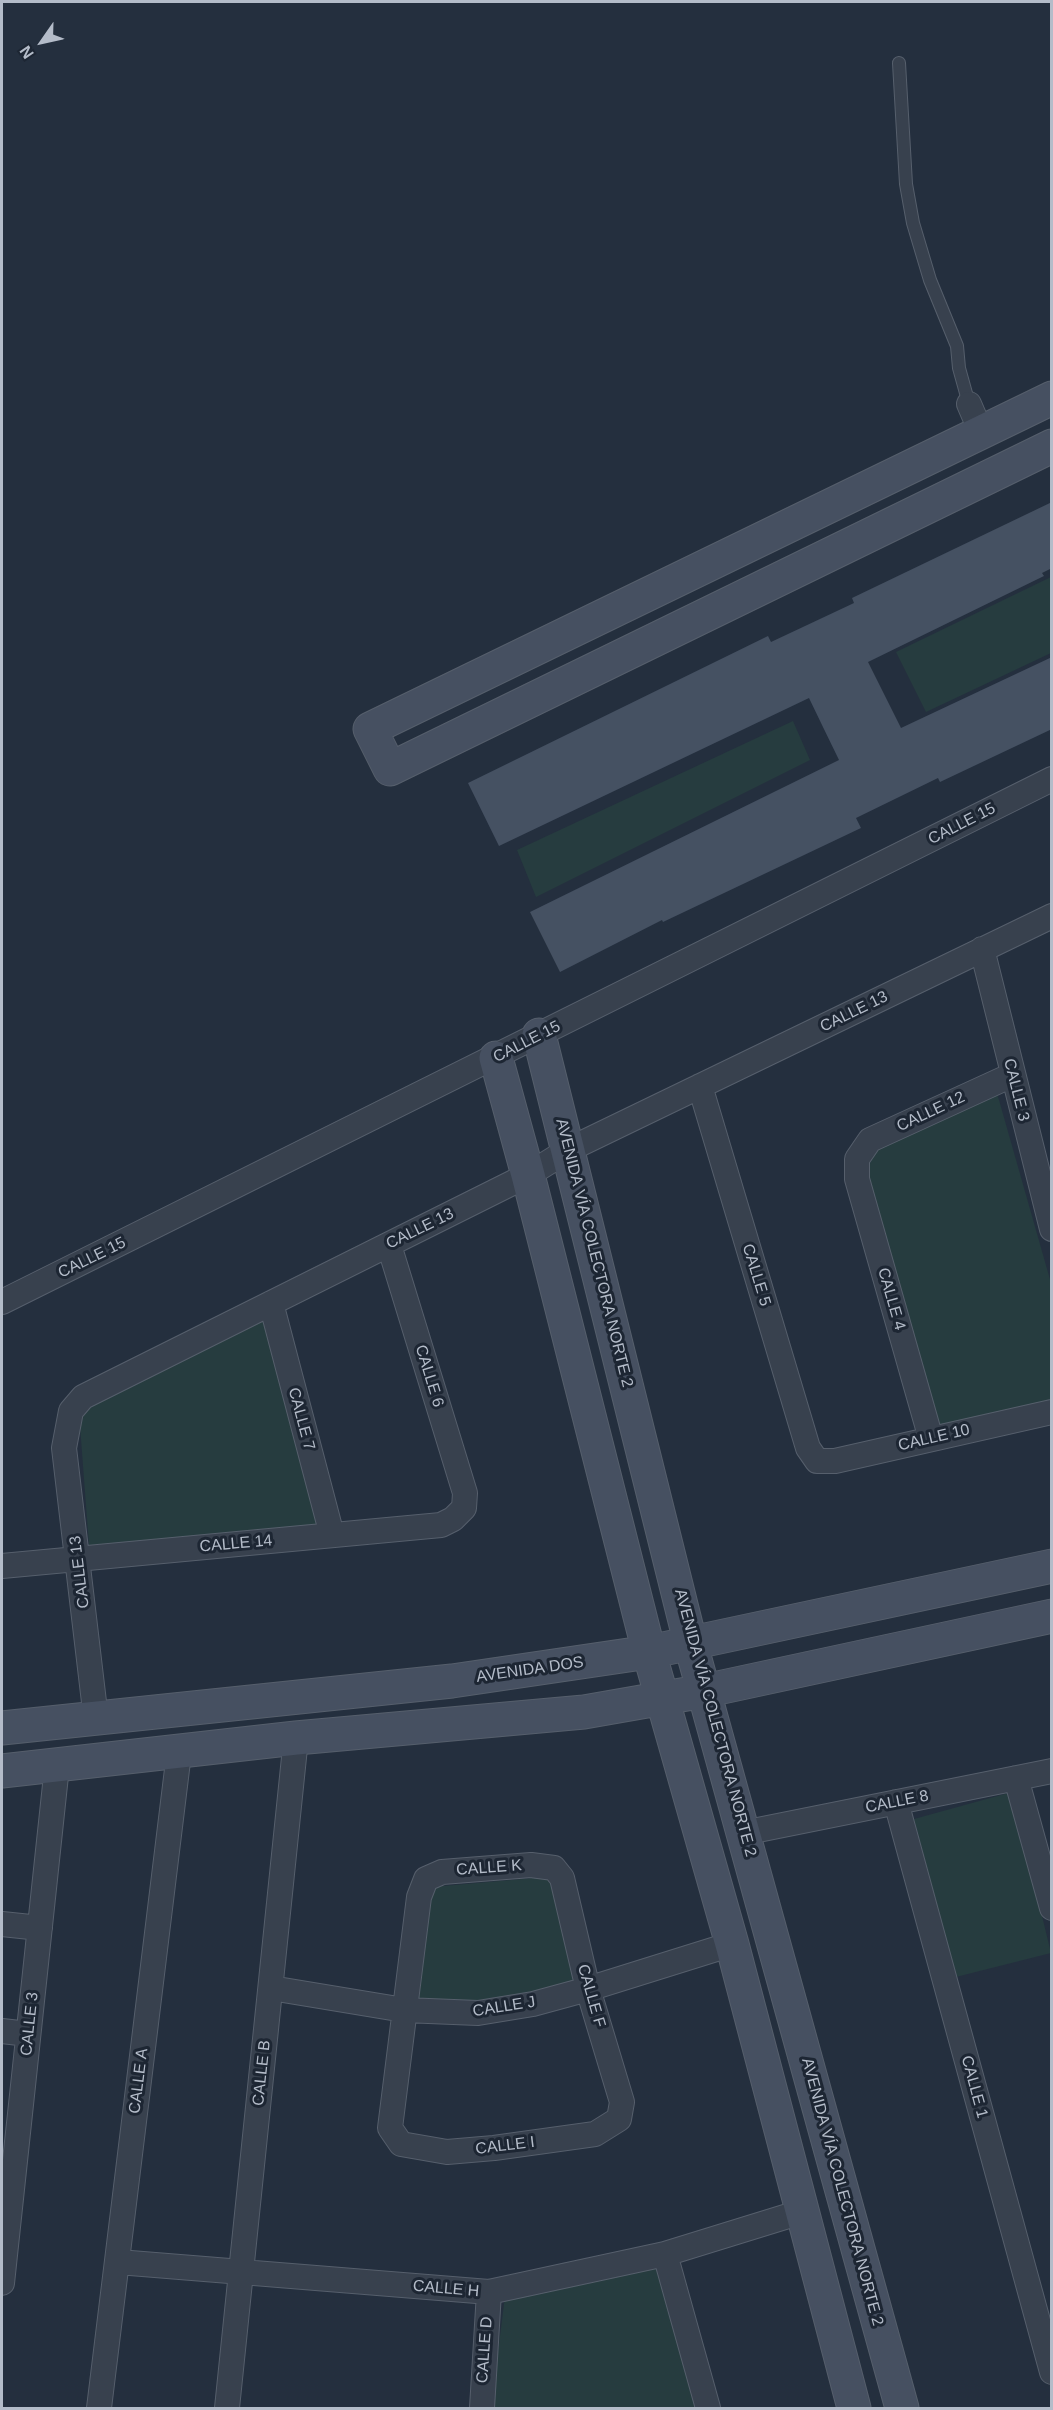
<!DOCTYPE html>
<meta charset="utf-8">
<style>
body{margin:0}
#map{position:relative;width:1053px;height:2410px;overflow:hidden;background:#242f3e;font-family:Helvetica,sans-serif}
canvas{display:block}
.frame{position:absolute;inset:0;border:3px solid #b4bcc9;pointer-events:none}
.north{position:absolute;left:12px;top:12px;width:60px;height:60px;-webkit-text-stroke:4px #1d2633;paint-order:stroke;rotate:236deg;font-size:16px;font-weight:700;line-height:24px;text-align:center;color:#b4bcc9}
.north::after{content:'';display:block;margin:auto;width:21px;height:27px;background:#b4bcc9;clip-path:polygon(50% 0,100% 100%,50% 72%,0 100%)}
</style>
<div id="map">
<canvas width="1053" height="2410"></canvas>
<div class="frame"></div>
<div class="north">N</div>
</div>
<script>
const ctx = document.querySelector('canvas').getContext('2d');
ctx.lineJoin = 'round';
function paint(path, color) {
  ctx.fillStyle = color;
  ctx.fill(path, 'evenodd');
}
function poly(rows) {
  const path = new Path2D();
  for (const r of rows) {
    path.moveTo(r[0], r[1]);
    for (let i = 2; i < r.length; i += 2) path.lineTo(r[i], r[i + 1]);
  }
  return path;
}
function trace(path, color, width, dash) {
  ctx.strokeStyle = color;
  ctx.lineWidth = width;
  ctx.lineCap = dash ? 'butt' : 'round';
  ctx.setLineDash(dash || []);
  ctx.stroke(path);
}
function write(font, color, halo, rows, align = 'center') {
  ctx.font = font + ' Helvetica,sans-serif';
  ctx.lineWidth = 6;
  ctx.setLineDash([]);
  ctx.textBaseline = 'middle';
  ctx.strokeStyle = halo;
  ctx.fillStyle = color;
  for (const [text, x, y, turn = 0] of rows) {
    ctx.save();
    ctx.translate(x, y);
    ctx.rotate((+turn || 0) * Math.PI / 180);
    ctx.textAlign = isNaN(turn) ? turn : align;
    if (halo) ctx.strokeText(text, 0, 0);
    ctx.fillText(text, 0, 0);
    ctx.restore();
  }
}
paint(poly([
 [1051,577,1051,653,926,712,896,652],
 [793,721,810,760,536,897,517,850],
 [997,1093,1051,1283,1051,1410,937,1426,866,1171,877,1150],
 [263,1318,320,1521,310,1533,97,1553,89,1545,80,1426,87,1407],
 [1012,1792,1051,1953,956,1977,914,1819],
 [545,1877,553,1885,577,1979,502,2003,422,2005,414,1995,432,1887],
 [650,2266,659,2272,696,2408,491,2408,505,2296]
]), '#263c3f');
paint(poly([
 [1052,502,1052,568,1042,573,1044,576,868,662,901,728,1052,657,1052,729,940,782,938,778,856,818,861,828,663,922,662,920,560,972,530,912,839,760,822,725,809,698,499,846,468,783,768,636,771,642,854,603,852,598]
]), '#455162');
const lane = poly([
 [899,63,906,184,913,223,930,280,957,346,959,368,969,404]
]);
const street = poly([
 [969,404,981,432],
 [982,949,1052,1229],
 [700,1086,808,1448,817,1461,835,1461,1052,1412],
 [2,1302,1052,779],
 [271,1303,332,1535],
 [931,1439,857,1179,857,1159,870,1140,1012,1075],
 [2,1566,441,1525,453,1519,464,1508,465,1493,389,1245],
 [96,1719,64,1448,71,1411,83,1397,528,1175,568,1150,1052,916],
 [1016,1778,1052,1908],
 [896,1802,1052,2372],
 [743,1833,1052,1771],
 [531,1865,554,1868,562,1878,588,1989,622,2102,619,2119,595,2134,494,2148,447,2152,401,2144,390,2128,419,1897,426,1879,442,1872,531,1865],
 [2,1924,40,1928],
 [271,1988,404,2010,478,2013,533,2004,588,1989,732,1944],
 [2,2031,28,2034],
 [665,2254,708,2408],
 [118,2262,489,2292,665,2254,801,2212],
 [2,2283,57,1766],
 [99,2408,179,1753],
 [227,2408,296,1738],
 [482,2408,489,2292]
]);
const secondary = poly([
 [1052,398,370,729,390,769,1052,446],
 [539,1035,691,1645,902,2408],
 [496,1058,528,1175,649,1652,732,1944,854,2408],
 [2,1728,452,1681,649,1652,1052,1566],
 [2,1771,296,1738,584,1712,704,1691,1052,1616]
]);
trace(lane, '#565f6c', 14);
trace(street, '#565f6c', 26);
trace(secondary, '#565f6c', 35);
trace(lane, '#38414e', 12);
trace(street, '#38414e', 24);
trace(secondary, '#465061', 33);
write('16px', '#b4bcc9', '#1d2633', [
 ["CALLE 15",962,824,-27],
 ["CALLE 13",854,1012,-26],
 ["CALLE 15",527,1042,-27],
 ["CALLE 3",1016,1090,76],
 ["CALLE 12",931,1112,-25],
 ["CALLE 13",420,1229,-26],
 ["AVENIDA VÍA COLECTORA NORTE 2",594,1253,76],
 ["CALLE 15",92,1258,-26],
 ["CALLE 5",756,1275,73],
 ["CALLE 4",891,1299,74],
 ["CALLE 6",429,1376,73],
 ["CALLE 7",301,1419,75],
 ["CALLE 10",934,1438,-13],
 ["CALLE 14",236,1544,-5],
 ["CALLE 13",80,1572,-97],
 ["AVENIDA DOS",530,1670,-8],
 ["AVENIDA VÍA COLECTORA NORTE 2",715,1723,75],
 ["CALLE 8",897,1802,-11],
 ["CALLE K",489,1868,-4],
 ["CALLE F",591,1996,74],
 ["CALLE J",504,2007,-9],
 ["CALLE 3",30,2024,-84],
 ["CALLE B",262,2073,-84],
 ["CALLE A",139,2081,-83],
 ["CALLE 1",974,2087,75],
 ["CALLE I",505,2146,-7],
 ["AVENIDA VÍA COLECTORA NORTE 2",842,2192,75],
 ["CALLE H",446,2289,5],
 ["CALLE D",485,2350,-86]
]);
</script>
